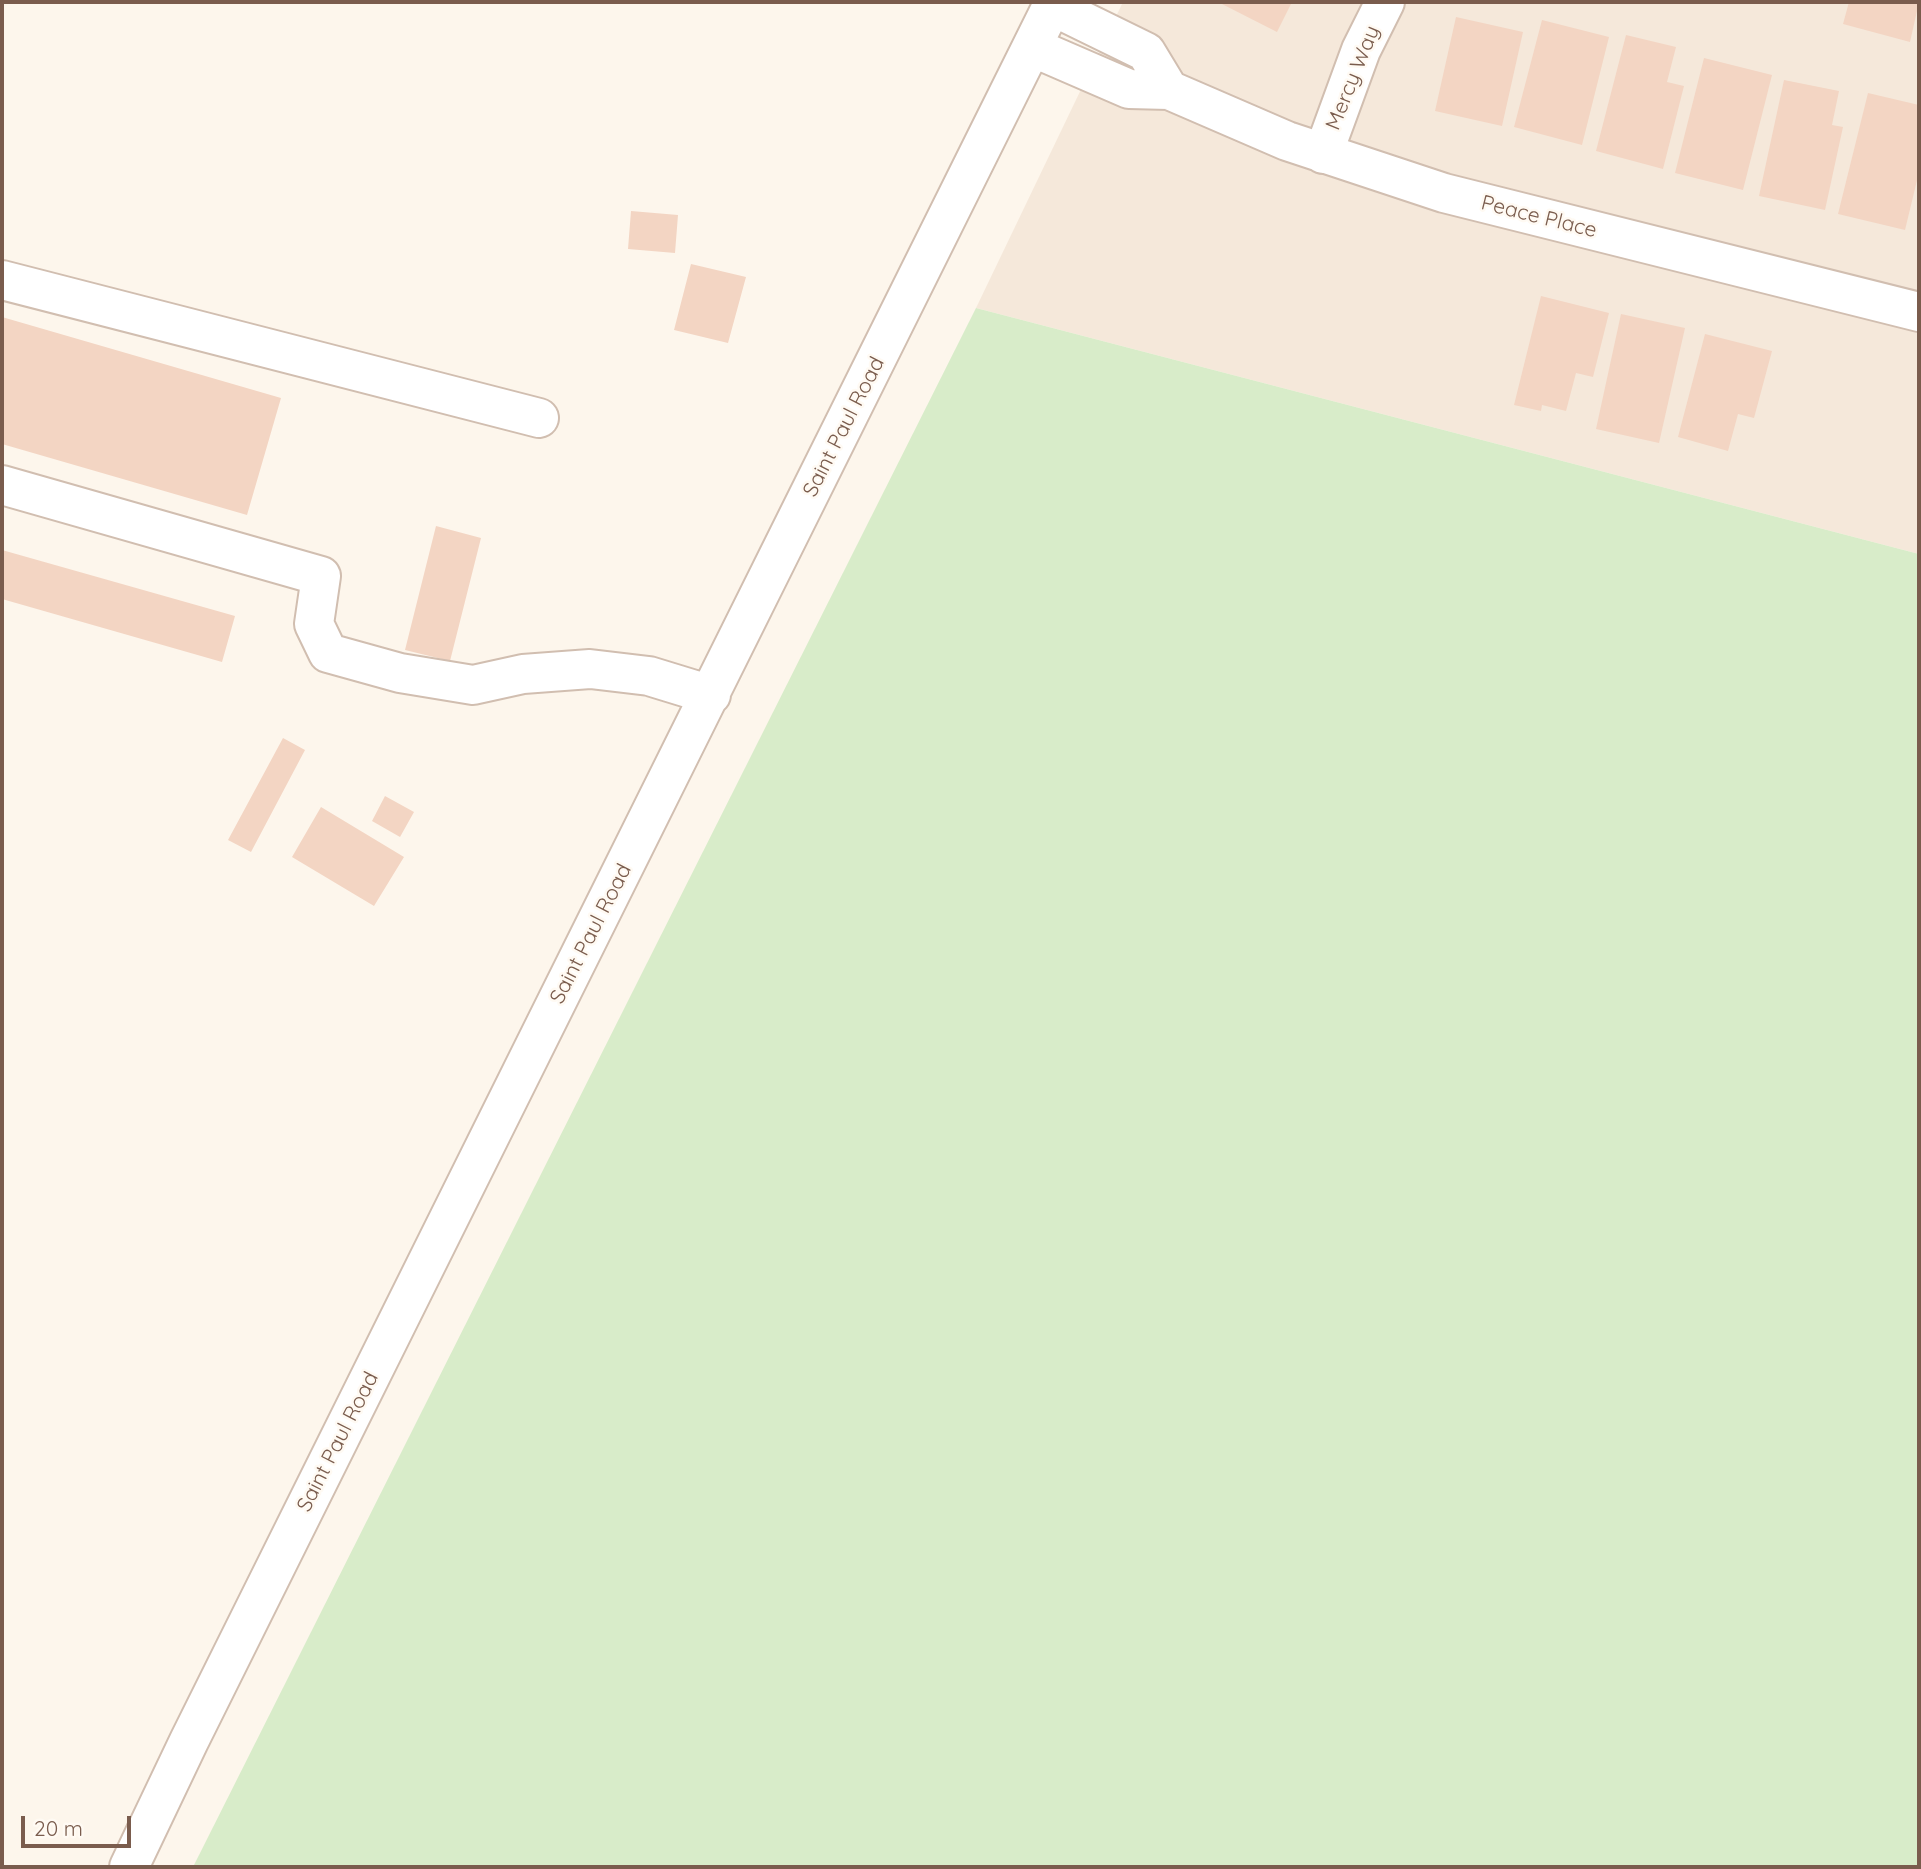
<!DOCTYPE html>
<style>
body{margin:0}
#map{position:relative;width:1921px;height:1869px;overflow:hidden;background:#fdf6ec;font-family:Quicksand,sans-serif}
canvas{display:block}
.frame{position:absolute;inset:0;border:4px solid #7a5c4d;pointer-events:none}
.scale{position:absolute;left:21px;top:1816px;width:110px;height:32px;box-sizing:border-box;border:4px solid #7a5c4d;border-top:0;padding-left:9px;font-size:21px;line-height:24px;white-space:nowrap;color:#7a5c4d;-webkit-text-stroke:5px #fffaf3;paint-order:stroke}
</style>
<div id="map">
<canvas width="1921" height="1869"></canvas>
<div class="frame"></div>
<div class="scale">20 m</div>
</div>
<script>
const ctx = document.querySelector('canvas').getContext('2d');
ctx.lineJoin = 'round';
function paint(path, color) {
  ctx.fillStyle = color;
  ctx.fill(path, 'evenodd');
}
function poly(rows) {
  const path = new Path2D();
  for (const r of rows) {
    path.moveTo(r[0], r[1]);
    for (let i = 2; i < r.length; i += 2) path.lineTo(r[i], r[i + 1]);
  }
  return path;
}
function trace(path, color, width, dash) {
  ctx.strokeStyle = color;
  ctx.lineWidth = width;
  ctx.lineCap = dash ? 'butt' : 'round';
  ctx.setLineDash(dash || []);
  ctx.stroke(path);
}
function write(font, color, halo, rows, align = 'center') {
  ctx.font = font + ' Quicksand,sans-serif';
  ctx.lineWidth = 5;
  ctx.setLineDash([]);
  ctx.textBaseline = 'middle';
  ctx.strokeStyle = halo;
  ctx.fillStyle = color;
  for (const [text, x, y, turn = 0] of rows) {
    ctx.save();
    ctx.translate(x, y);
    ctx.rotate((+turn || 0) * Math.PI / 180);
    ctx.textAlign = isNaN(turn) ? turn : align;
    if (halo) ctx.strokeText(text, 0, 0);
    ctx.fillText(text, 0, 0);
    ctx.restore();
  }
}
paint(poly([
 [1123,2,1919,2,1919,554,976,308]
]), '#f5e8da');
paint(poly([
 [976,308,1919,554,1919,1867,193,1867]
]), '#d8ecc9');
paint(poly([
 [1218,2,1292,2,1277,32],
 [1849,2,1919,2,1910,42,1843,24],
 [1456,17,1523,32,1502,126,1435,111],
 [1542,20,1609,37,1582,145,1514,127],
 [1626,35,1676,47,1667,82,1684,86,1663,169,1596,151],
 [1704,58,1772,75,1743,190,1675,173],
 [1784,80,1839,91,1832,125,1843,127,1825,210,1759,196],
 [1868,93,1919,105,1919,172,1905,230,1838,214],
 [631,211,678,215,675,253,628,249],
 [691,264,746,277,728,343,674,330],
 [1541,296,1609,313,1593,377,1576,373,1566,411,1542,405,1541,411,1514,405],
 [1621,314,1685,328,1659,443,1596,429],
 [2,317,281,398,247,515,2,444],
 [1705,334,1772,351,1754,418,1738,414,1728,451,1678,437],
 [436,526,481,538,450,661,405,650],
 [2,550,235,616,222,662,2,599],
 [283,738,305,750,251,852,228,840],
 [385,796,414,812,400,837,372,821],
 [321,807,404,857,374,906,292,857]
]), '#f3d5c3');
const minor = poly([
 [1032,47,1129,89,1169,90,1146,52,1052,6],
 [1169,90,1287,141,1444,193,1919,312],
 [1323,154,1361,50,1385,2],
 [2,280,539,418],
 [2,485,321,576,314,624,328,653,400,673,473,685,523,674,590,669,649,676,711,695],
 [129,1867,189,1741,1054,2]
]);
trace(minor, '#d1beb0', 42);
trace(minor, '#fff', 38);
write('21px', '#7a5c4d', '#fffaf3', [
 ["Mercy Way",1353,78,-68],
 ["Peace Place",1539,217,14],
 ["Saint Paul Road",844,427,-63],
 ["Saint Paul Road",591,934,-63],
 ["Saint Paul Road",338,1442,-63]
]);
</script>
